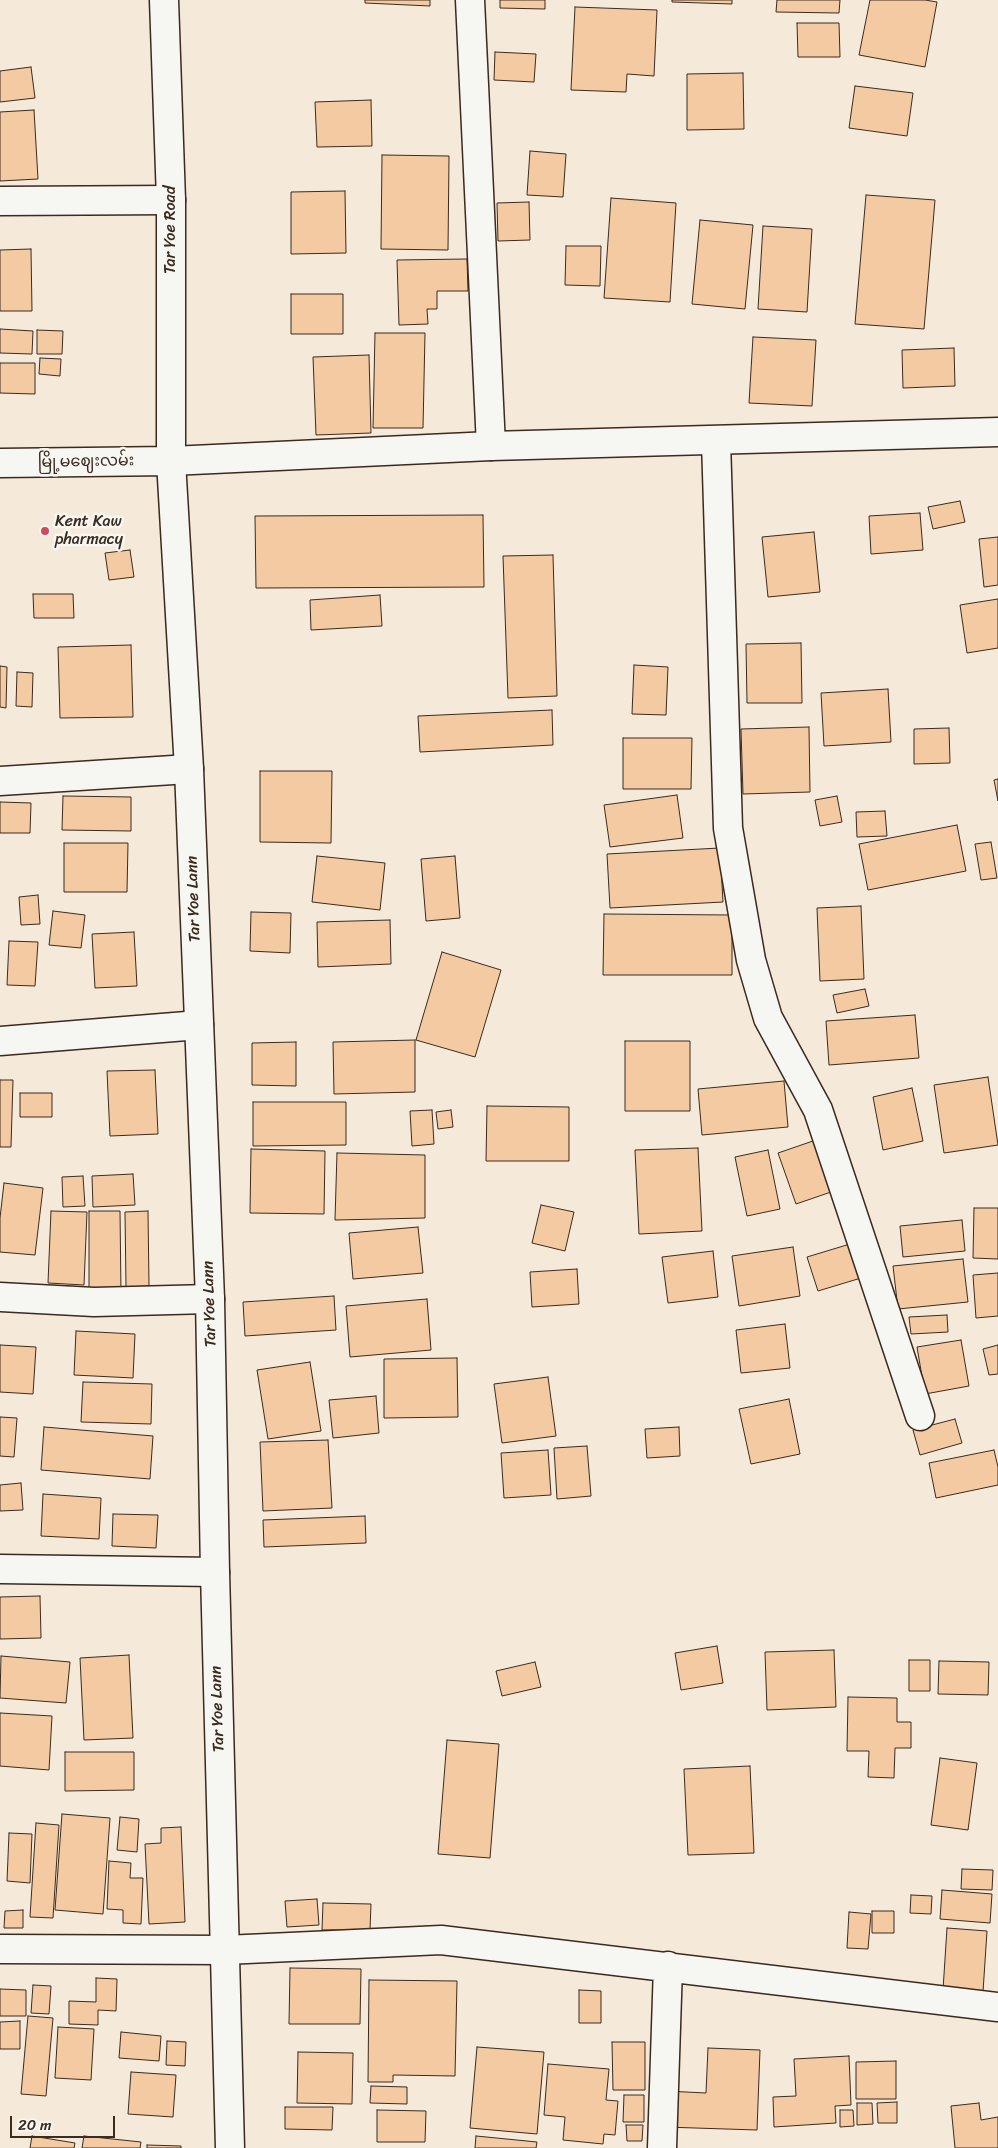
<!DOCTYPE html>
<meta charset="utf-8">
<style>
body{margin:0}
#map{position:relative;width:998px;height:2148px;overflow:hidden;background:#f5e9da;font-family:Sriracha,sans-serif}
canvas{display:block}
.scale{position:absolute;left:10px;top:2116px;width:105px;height:22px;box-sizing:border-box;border:2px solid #3b2a1e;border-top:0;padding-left:6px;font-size:15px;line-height:18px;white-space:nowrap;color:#3b2a1e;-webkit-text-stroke:4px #f6f6f2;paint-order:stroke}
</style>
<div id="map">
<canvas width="998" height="2148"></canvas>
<div class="scale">20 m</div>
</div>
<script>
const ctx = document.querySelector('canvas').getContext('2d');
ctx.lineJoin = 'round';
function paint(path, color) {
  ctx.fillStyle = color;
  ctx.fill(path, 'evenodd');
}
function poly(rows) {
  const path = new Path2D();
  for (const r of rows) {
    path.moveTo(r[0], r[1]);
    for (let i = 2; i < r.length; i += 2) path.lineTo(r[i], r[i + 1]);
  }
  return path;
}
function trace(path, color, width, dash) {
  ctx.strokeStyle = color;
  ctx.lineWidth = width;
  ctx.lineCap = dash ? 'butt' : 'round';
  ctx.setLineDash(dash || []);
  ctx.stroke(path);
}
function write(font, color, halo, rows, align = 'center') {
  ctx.font = font + ' Sriracha,"Noto Sans Myanmar",sans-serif';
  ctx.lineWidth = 5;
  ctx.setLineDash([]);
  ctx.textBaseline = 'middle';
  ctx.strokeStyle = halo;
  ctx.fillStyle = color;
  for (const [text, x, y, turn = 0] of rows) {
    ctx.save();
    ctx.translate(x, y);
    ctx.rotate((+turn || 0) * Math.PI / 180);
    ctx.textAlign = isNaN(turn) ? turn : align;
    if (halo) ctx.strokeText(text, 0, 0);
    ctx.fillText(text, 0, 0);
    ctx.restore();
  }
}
const building = poly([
 [365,0,430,0,430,6,365,3,365,0],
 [500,0,545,0,545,9,500,8,500,0],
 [672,0,732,0,732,4,672,2,672,0],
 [777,0,840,0,839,13,776,12,777,0],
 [870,0,925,0,937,2,925,67,859,55,870,0],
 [575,7,657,10,654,76,627,74,626,92,571,90,575,7],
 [797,23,839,23,840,57,798,57,797,23],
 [495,52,536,54,534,82,494,80,495,52],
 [31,67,35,98,0,102,0,71,31,67],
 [743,73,744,129,687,130,687,74,743,73],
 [855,86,913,93,907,136,849,128,855,86],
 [371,100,372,146,317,147,315,102,371,100],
 [34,110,38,179,0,181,0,112,34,110],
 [530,151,566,154,563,197,527,195,530,151],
 [382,155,449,156,448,250,381,249,382,155],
 [345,191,346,253,291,254,291,192,345,191],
 [866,195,935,200,924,329,855,324,866,195],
 [611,198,676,203,670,302,604,298,611,198],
 [529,202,530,240,498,241,497,203,529,202],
 [700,220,753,225,745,309,692,304,700,220],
 [763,226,812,229,807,312,758,309,763,226],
 [566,246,601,246,600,286,565,285,566,246],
 [31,249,32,311,0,311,0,250,31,249],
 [467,259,468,291,437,291,437,309,427,309,428,324,399,325,397,260,467,259],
 [291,294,343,294,343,334,291,334,291,294],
 [0,329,33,331,32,354,0,353,0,329],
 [37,330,63,331,62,354,37,354,37,330],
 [375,333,425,333,423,428,373,428,375,333],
 [753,337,816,340,812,406,749,403,753,337],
 [954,348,955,386,903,388,902,350,954,348],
 [369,355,371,433,316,435,313,357,369,355],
 [40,358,61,359,60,376,39,374,40,358],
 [0,363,35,363,35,394,0,393,0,363],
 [960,501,965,522,933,529,928,507,960,501],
 [920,513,923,550,871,554,869,516,920,513],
 [483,515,484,587,256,588,255,516,483,515],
 [814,532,820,592,768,597,762,537,814,532],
 [998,537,998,585,984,587,979,539,998,537],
 [130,550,134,577,109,580,105,553,130,550],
 [553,555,557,696,508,698,503,556,553,555],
 [33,594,73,594,74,618,34,618,33,594],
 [380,595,382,626,311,630,310,600,380,595],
 [998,599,998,648,967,653,960,605,998,599],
 [801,643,802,703,747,703,746,644,801,643],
 [131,645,133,717,60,718,58,647,131,645],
 [634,665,668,667,666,715,632,714,634,665],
 [0,666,7,667,6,708,0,707,0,666],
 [17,672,33,673,32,707,16,706,17,672],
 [888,689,891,742,824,746,821,693,888,689],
 [552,710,553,745,420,752,418,716,552,710],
 [809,727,810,792,743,794,741,729,809,727],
 [949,728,950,763,914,764,914,729,949,728],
 [623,738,692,738,691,789,623,789,623,738],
 [260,771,332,771,331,843,260,842,260,771],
 [998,779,998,801,994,780,998,779],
 [677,795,683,838,610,847,604,805,677,795],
 [63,796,131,797,131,831,62,830,63,796],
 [837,796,842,822,820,826,815,800,837,796],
 [0,802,31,803,30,833,0,833,0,802],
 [885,811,887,836,857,837,856,812,885,811],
 [957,825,966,871,868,890,859,844,957,825],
 [991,842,997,878,981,880,975,844,991,842],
 [64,843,128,843,127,892,64,892,64,843],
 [720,848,723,902,610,908,607,854,720,848],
 [317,856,385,863,380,910,312,902,317,856],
 [455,856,460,918,426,921,421,859,455,856],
 [38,895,40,924,21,925,19,897,38,895],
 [861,906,864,979,820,981,817,908,861,906],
 [53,911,85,915,81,948,49,945,53,911],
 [251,912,291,913,290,953,250,951,251,912],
 [604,914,732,915,732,975,603,975,604,914],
 [390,920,391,964,318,967,317,922,390,920],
 [134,932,137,986,95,988,92,934,134,932],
 [9,941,38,942,35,986,7,985,9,941],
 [442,952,501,970,475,1057,416,1040,442,952],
 [865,989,869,1006,837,1013,833,995,865,989],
 [915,1015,919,1058,829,1065,826,1021,915,1015],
 [415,1040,415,1092,334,1094,333,1042,415,1040],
 [625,1041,690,1041,690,1111,625,1111,625,1041],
 [296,1042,296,1086,252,1085,252,1043,296,1042],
 [155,1070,158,1134,110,1136,107,1071,155,1070],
 [988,1077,998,1145,944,1153,934,1085,988,1077],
 [0,1080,13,1080,11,1147,0,1147,0,1080],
 [784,1081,788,1127,702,1135,698,1089,784,1081],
 [912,1088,923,1141,883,1150,873,1097,912,1088],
 [20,1093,52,1093,52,1117,20,1117,20,1093],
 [253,1102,346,1102,346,1145,253,1146,253,1102],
 [487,1106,569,1107,569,1161,486,1161,487,1106],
 [432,1110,434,1144,412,1146,410,1111,432,1110],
 [451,1110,453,1127,438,1129,436,1112,451,1110],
 [813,1141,831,1192,796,1204,778,1153,813,1141],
 [698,1148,702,1231,639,1234,635,1150,698,1148],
 [251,1149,325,1151,324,1214,250,1213,251,1149],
 [768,1150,780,1209,747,1216,735,1157,768,1150],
 [337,1153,425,1155,425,1218,335,1220,337,1153],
 [133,1174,135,1205,93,1207,92,1176,133,1174],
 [83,1176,85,1206,63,1207,62,1177,83,1176],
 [4,1183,43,1188,35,1255,0,1252,0,1218,4,1183],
 [541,1205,574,1212,565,1251,532,1243,541,1205],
 [974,1208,998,1208,998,1259,973,1258,974,1208],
 [51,1211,87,1212,84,1285,48,1283,51,1211],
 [89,1211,120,1211,121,1294,89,1294,89,1211],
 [148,1211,149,1286,126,1287,125,1212,148,1211],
 [962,1220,965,1251,903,1257,900,1226,962,1220],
 [418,1227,423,1273,353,1279,349,1233,418,1227],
 [850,1244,861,1278,818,1291,807,1257,850,1244],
 [793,1247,800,1296,739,1306,732,1256,793,1247],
 [713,1251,718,1297,668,1303,662,1257,713,1251],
 [963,1259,968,1302,898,1309,893,1266,963,1259],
 [577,1269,579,1304,532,1307,530,1272,577,1269],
 [998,1273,998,1316,976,1318,973,1275,998,1273],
 [334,1296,336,1330,245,1336,243,1302,334,1296],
 [427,1299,431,1350,350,1357,346,1306,427,1299],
 [947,1315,948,1332,911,1334,909,1317,947,1315],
 [785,1324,790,1368,741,1373,736,1330,785,1324],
 [76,1331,135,1334,133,1378,74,1375,76,1331],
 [961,1340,969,1386,925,1394,917,1347,961,1340],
 [0,1345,36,1347,33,1394,0,1392,0,1345],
 [998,1345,998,1374,989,1375,983,1349,998,1345],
 [457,1358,458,1417,384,1418,384,1359,457,1358],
 [310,1362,321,1431,268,1439,257,1370,310,1362],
 [548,1377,556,1436,502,1443,494,1384,548,1377],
 [83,1382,152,1384,151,1424,81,1422,83,1382],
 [376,1396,379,1433,333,1438,329,1400,376,1396],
 [789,1399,800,1454,751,1464,739,1409,789,1399],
 [0,1417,17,1418,14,1457,0,1456,0,1417],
 [955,1419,962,1443,920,1455,913,1430,955,1419],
 [44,1427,153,1436,150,1479,41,1470,44,1427],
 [679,1427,680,1456,647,1458,645,1429,679,1427],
 [328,1440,332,1508,263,1511,260,1442,328,1440],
 [587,1446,591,1496,557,1499,554,1448,587,1446],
 [548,1450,551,1495,504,1498,501,1453,548,1450],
 [994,1450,998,1467,998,1485,936,1498,929,1463,994,1450],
 [21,1483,23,1510,0,1511,0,1485,21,1483],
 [43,1494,101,1498,99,1539,41,1536,43,1494],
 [113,1514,158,1515,156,1548,112,1546,113,1514],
 [365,1516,366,1543,264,1547,263,1520,365,1516],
 [40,1596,41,1638,0,1639,0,1597,40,1596],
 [717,1646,723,1683,681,1690,675,1653,717,1646],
 [834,1650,836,1707,767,1710,765,1652,834,1650],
 [129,1655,133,1738,84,1740,80,1658,129,1655],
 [1,1656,70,1662,66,1703,0,1698,1,1656],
 [909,1660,930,1660,930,1691,909,1691,909,1660],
 [939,1661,989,1662,988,1695,938,1694,939,1661],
 [535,1662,541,1687,502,1696,496,1671,535,1662],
 [848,1697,897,1698,897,1722,911,1722,911,1748,895,1748,894,1778,868,1777,869,1751,847,1751,848,1697],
 [0,1713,52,1716,49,1770,0,1766,0,1713],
 [447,1740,499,1744,490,1858,438,1854,447,1740],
 [65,1752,134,1752,134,1790,65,1791,65,1752],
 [940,1758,977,1763,968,1830,931,1825,940,1758],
 [750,1766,754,1853,688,1855,684,1769,750,1766],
 [62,1814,110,1818,103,1914,55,1910,62,1814],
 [120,1817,139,1819,137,1852,117,1850,120,1817],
 [36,1823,59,1825,53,1918,30,1917,36,1823],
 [181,1827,185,1922,149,1924,145,1844,161,1843,161,1828,181,1827],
 [9,1833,32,1834,30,1883,7,1881,9,1833],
 [109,1861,131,1863,130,1878,143,1878,141,1924,123,1923,123,1910,107,1909,109,1861],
 [962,1869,993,1870,992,1890,961,1889,962,1869],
 [942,1890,992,1894,990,1923,940,1919,942,1890],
 [911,1895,932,1896,931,1914,910,1913,911,1895],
 [317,1899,319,1925,287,1927,285,1901,317,1899],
 [323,1903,371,1904,370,1930,322,1930,323,1903],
 [23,1910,23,1928,4,1928,5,1911,23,1910],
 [872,1911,894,1911,894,1933,872,1933,872,1911],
 [849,1912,871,1914,868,1949,847,1948,849,1912],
 [947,1928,987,1931,983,1992,943,1990,947,1928],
 [290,1968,361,1969,360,2024,289,2024,290,1968],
 [96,1978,117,1979,116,2011,98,2010,98,2025,69,2024,69,2001,96,2002,96,1978],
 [369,1980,457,1981,455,2076,393,2075,393,2082,368,2082,369,1980],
 [33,1985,51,1986,49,2014,31,2013,33,1985],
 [0,1989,26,1990,26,2016,0,2016,0,1989],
 [579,1990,601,1991,601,2023,579,2023,579,1990],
 [28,2016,53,2018,46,2096,21,2094,28,2016],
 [20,2021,20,2049,0,2049,0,2022,20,2021],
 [58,2027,94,2029,91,2080,55,2078,58,2027],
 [121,2032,161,2036,159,2061,119,2058,121,2032],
 [167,2041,186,2042,185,2066,166,2065,167,2041],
 [612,2042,645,2042,645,2090,613,2090,612,2042],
 [477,2047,544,2052,537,2134,470,2128,477,2047],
 [708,2048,760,2050,757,2130,664,2127,666,2091,706,2093,708,2048],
 [298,2052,353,2053,352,2104,297,2103,298,2052],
 [849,2056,851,2105,835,2106,836,2123,774,2127,773,2097,796,2096,794,2059,849,2056],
 [896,2061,896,2099,856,2099,856,2062,896,2061],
 [548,2064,609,2069,606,2100,618,2101,615,2135,604,2134,603,2144,563,2140,565,2117,544,2115,548,2064],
 [131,2072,176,2075,173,2117,128,2114,131,2072],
 [371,2086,407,2087,407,2104,370,2103,371,2086],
 [624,2095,644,2095,644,2122,623,2122,624,2095],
 [897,2102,897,2123,878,2123,877,2103,897,2102],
 [857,2103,872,2103,873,2124,857,2125,857,2103],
 [979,2103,981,2120,998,2117,998,2148,955,2148,951,2106,979,2103],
 [285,2107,333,2107,332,2130,285,2129,285,2107],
 [377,2110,426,2111,425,2142,377,2142,377,2110],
 [840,2110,853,2110,854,2126,840,2127,840,2110],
 [626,2125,643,2125,642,2141,627,2141,626,2125],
 [32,2136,75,2143,74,2148,30,2148,32,2136],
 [84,2136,141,2142,140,2148,82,2148,84,2136],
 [476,2136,537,2142,536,2148,475,2148,476,2136],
 [147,2145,181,2146,181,2148,147,2148,147,2145]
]);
paint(building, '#f4caa3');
trace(building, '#3b2a1e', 1);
const minor = poly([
 [470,0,491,446],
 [0,201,171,200],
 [716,441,728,828,751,960,768,1018,818,1110,920,1416],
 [0,781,189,769],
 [0,1041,199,1025],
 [0,1297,94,1302,210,1299],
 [0,1569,215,1572],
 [0,1949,225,1950,441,1940,998,2007],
 [662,2148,668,1966]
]);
const tertiary = poly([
 [171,461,491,446,998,432]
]);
const secondary = poly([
 [164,0,171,200,171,461,189,769,210,1299,215,1572,230,2148],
 [0,463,171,461]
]);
trace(minor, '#3b2a1e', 31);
trace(tertiary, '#3b2a1e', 31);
trace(secondary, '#3b2a1e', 31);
trace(minor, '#f6f6f2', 28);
trace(tertiary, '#f6f6f2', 28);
trace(secondary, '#f6f6f2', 28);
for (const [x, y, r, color] of [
 [45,531,5,"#d1495b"]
]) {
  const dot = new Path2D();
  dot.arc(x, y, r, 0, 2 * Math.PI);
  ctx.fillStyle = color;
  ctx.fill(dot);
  trace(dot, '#f6f6f2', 2);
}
write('16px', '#3b2a1e', '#f6f6f2', [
 ["Tar Yoe Road",171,230,-90],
 ["မြို့မဈေးလမ်း",86,462,-1],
 ["Tar Yoe Lann",194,899,-92],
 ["Tar Yoe Lann",210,1304,-92],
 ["Tar Yoe Lann",218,1709,-92]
]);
write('16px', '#3b2a1e', '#f6f6f2', [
 ["Kent Kaw",55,522],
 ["pharmacy",55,540]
], 'left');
</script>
